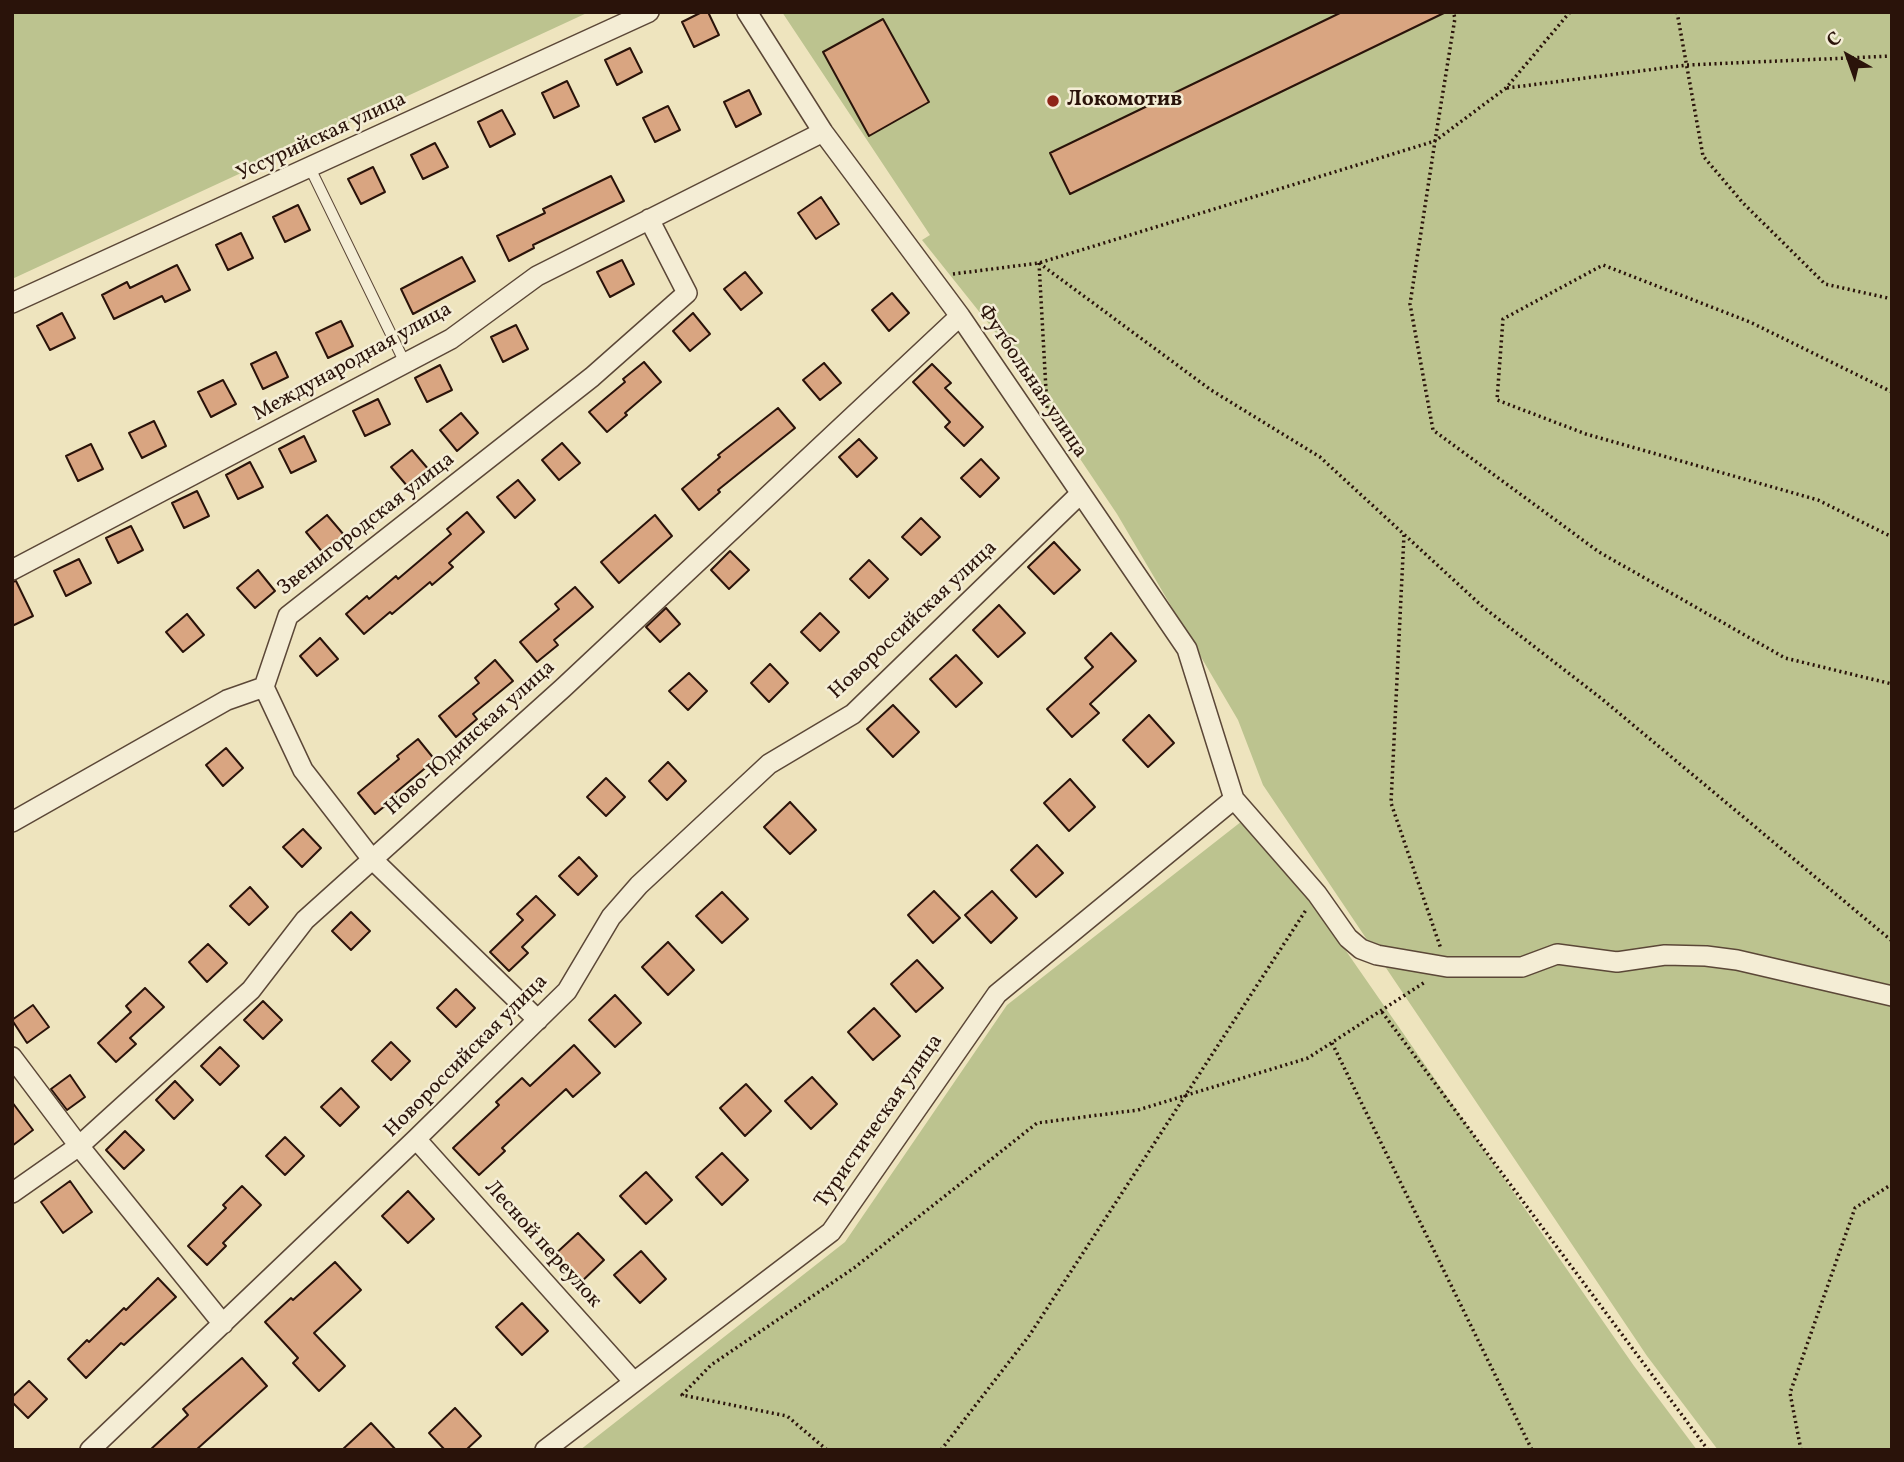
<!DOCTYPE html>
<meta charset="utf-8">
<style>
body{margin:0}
#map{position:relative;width:1904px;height:1462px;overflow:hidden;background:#eee4be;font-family:Vollkorn,serif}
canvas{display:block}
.frame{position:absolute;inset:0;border:14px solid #2a130a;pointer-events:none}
.north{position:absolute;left:1813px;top:21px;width:70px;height:70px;-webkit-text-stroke:5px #f4edd5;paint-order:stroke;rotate:320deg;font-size:19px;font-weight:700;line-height:28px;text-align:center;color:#2a130a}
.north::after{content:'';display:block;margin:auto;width:24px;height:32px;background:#2a130a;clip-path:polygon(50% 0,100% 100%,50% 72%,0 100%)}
</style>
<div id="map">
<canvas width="1904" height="1462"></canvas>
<div class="frame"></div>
<div class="north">С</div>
</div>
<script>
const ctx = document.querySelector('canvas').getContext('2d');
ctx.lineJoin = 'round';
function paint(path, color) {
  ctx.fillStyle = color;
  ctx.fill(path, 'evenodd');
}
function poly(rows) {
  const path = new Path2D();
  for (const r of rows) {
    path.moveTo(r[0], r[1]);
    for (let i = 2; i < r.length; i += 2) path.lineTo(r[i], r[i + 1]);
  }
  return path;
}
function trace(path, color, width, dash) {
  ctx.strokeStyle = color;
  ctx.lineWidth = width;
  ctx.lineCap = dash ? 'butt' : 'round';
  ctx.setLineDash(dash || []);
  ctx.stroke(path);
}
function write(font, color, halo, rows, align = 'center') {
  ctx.font = font + ' Vollkorn,serif';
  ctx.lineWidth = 5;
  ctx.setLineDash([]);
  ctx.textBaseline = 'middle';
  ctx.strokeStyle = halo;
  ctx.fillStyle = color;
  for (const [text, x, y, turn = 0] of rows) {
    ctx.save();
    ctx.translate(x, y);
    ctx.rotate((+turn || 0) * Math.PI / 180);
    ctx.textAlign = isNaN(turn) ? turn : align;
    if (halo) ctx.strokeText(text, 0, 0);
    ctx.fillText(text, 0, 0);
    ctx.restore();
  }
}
paint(poly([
 [12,12,589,12,12,279],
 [782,12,1892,12,1892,1450,1718,1450,1647,1356,1263,785,1238,720,1117,514,993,329,922,240,930,235],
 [1251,814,1634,1366,1697,1450,580,1450,845,1242,1007,1005]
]), '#bcc38f');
const building = poly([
 [702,12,708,12,719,35,694,47,682,22,702,12],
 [1342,12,1446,12,1070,194,1050,153,1342,12],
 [883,19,929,102,869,136,823,52,883,19],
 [630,48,642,72,617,85,605,60,630,48],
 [567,81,579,106,554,118,542,93,567,81],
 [749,90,761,114,736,127,724,102,749,90],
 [668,106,680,130,655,142,643,118,668,106],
 [502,110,515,134,490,147,478,122,502,110],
 [435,143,448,167,423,179,411,155,435,143],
 [373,167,385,192,361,204,348,179,373,167],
 [611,176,624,201,533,245,534,248,509,261,497,236,545,213,543,209,611,176],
 [821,197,839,224,816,239,798,213,821,197],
 [298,205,310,230,285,242,273,217,298,205],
 [241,233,253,258,228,270,216,245,241,233],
 [462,257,475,281,413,314,401,289,462,257],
 [622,260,634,284,610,297,597,272,622,260],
 [177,265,190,290,165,302,162,296,114,319,102,295,127,282,130,288,177,265],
 [745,272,762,293,741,310,724,289,745,272],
 [892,293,909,313,889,331,872,310,892,293],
 [62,313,75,338,50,350,37,326,62,313],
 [693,313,710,334,690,351,673,331,693,313],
 [341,321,353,346,328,358,316,333,341,321],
 [516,325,528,349,503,362,491,337,516,325],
 [276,352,288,377,263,389,251,364,276,352],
 [644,362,661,382,625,413,627,415,607,432,589,412,625,382,623,379,644,362],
 [824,363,841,383,820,400,803,380,824,363],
 [932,364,951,383,945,388,983,427,964,446,945,427,950,422,913,382,932,364],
 [440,365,452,390,427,402,415,378,440,365],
 [223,380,236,404,211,417,198,392,223,380],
 [378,399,390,424,365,436,353,411,378,399],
 [778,408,795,428,718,490,720,492,699,510,682,489,720,457,718,455,778,408],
 [461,413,478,433,457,451,440,430,461,413],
 [154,421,166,446,142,458,129,433,154,421],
 [304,436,316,461,291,473,279,449,304,436],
 [859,439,877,458,857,477,839,457,859,439],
 [562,443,580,463,559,480,542,460,562,443],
 [91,444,103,469,78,481,66,456,91,444],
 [412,450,429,470,408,487,391,467,412,450],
 [981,459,999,478,980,497,961,478,981,459],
 [250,462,263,487,238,499,226,475,250,462],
 [518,480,535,500,515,518,497,497,518,480],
 [197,491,209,516,184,528,172,503,197,491],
 [467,512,484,532,449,563,453,567,432,585,430,582,392,614,390,612,364,634,346,614,367,596,369,599,396,576,398,579,451,534,447,529,467,512],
 [327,515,344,535,323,553,306,532,327,515],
 [655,515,672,536,619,583,601,562,655,515],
 [921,518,940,537,921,555,902,537,921,518],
 [131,526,143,550,118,563,106,538,131,526],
 [1054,542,1080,570,1054,594,1028,567,1054,542],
 [730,551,749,570,729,589,711,570,730,551],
 [79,559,91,583,66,596,54,571,79,559],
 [869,560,888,579,869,598,850,579,869,560],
 [258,570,275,591,255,608,237,588,258,570],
 [16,581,33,616,12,626,12,582,16,581],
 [575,587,593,607,554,640,558,645,537,662,520,642,559,609,555,604,575,587],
 [999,605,1025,633,998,657,973,630,999,605],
 [666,608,680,624,660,642,646,627,666,608],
 [820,613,839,632,820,651,801,632,820,613],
 [187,614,204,635,183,652,166,632,187,614],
 [1111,633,1136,661,1090,704,1099,713,1072,737,1047,709,1093,667,1085,658,1111,633],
 [320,638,338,659,317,676,300,656,320,638],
 [956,655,982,683,956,707,930,679,956,655],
 [495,660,513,681,473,714,477,719,456,737,439,716,479,683,475,678,495,660],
 [770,664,788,683,769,702,751,683,770,664],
 [689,673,707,691,688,710,669,691,689,673],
 [893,705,919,732,893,757,867,729,893,705],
 [1149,715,1174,743,1148,767,1123,740,1149,715],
 [418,739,435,760,394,794,396,797,375,814,358,793,399,759,397,756,418,739],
 [226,748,243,768,223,786,206,765,226,748],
 [668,762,686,781,667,800,649,781,668,762],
 [606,778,625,797,606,816,587,797,606,778],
 [1070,779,1095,807,1069,831,1044,803,1070,779],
 [790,802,816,830,790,854,764,827,790,802],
 [303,829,321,848,302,867,283,847,303,829],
 [1037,845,1063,873,1036,897,1011,870,1037,845],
 [579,857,597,876,578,895,559,876,579,857],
 [250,887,268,907,249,925,230,906,250,887],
 [934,891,960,918,933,943,908,915,934,891],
 [992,891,1017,918,991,943,965,915,992,891],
 [722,892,748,919,722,943,696,916,722,892],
 [536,896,555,915,522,947,528,953,509,971,490,952,523,920,517,914,536,896],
 [351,912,370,931,351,950,332,931,351,912],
 [668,942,694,970,668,995,642,967,668,942],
 [208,944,227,963,207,982,189,962,208,944],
 [917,960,943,988,916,1012,891,984,917,960],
 [145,988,164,1007,130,1038,136,1044,116,1062,98,1043,131,1012,126,1006,145,988],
 [456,989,475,1008,456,1027,437,1008,456,989],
 [615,995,641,1023,615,1047,589,1020,615,995],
 [263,1001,282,1020,263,1039,244,1020,263,1001],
 [33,1005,49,1027,27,1043,12,1020,33,1005],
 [874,1008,900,1036,873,1060,848,1032,874,1008],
 [391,1042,410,1061,391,1080,372,1061,391,1042],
 [574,1045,600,1073,573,1097,566,1089,502,1148,505,1151,479,1175,453,1148,499,1105,496,1102,522,1078,530,1086,574,1045],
 [220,1047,239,1066,220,1085,201,1066,220,1047],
 [70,1075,85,1097,67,1110,51,1089,70,1075],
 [812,1077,837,1104,811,1129,785,1101,812,1077],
 [175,1081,193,1100,174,1119,156,1100,175,1081],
 [746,1084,771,1111,745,1136,720,1108,746,1084],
 [341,1088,359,1107,340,1126,321,1107,341,1088],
 [12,1102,33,1130,12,1146,12,1102],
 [125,1131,144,1150,124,1169,106,1150,125,1131],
 [285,1137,304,1156,285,1175,266,1156,285,1137],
 [722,1153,748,1180,722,1205,696,1177,722,1153],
 [646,1172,672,1200,646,1224,620,1196,646,1172],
 [70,1181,92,1212,63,1233,41,1202,70,1181],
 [242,1186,261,1205,223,1243,226,1246,207,1265,188,1246,226,1208,223,1205,242,1186],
 [408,1191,434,1219,408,1243,382,1216,408,1191],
 [578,1233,604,1260,578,1285,552,1257,578,1233],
 [641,1251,666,1279,640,1303,614,1275,641,1251],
 [335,1262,361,1290,314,1333,345,1366,319,1391,293,1363,298,1358,265,1322,291,1298,293,1300,335,1262],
 [158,1278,176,1297,124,1345,121,1343,86,1378,68,1359,87,1340,89,1342,124,1308,126,1310,158,1278],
 [522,1303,548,1331,522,1355,496,1327,522,1303],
 [242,1358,267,1386,196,1450,150,1450,188,1415,183,1409,242,1358],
 [29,1381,47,1399,28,1418,12,1402,12,1397,29,1381],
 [455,1408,481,1436,466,1450,445,1450,429,1433,455,1408],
 [371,1423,396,1450,342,1450,371,1423]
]);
paint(building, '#d9a581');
trace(building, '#2a130a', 2);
const lane = poly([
 [310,168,405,363]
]);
const street = poly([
 [747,12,823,132,960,316,1187,649,1234,799,1317,894,1348,938,1361,949,1377,955,1447,967,1522,967,1557,954,1617,962,1665,955,1706,956,1737,960,1892,996],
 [12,303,649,12],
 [12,570,451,339,537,276,823,132],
 [264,687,303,770,371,858,538,1020],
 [12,822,227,700,264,687,288,616,592,377,687,293,649,219],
 [12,1057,79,1146,223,1324],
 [416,1139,633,1381],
 [12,1193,79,1146,251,990,305,920,563,688,960,316],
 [90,1450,416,1139,567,991,611,917,639,885,769,764,853,714,1080,494],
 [545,1450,831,1232,997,994,1234,799]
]);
trace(lane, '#5b4737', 12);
trace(street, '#5b4737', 22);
trace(poly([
 [1570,12,1506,88,1435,141,1410,304,1433,430,1599,552,1785,658,1892,684],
 [1677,12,1703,156,1743,203,1825,284,1892,299],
 [1507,88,1687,65,1892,56],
 [1039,263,1211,390,1320,457,1483,607,1602,699,1892,941],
 [1039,263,1047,408],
 [953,274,1039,263,1435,141,1455,18,1453,12],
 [1892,392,1750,322,1603,265,1503,319,1497,400,1586,434,1818,500,1892,537],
 [1404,535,1391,803,1441,949],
 [1382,1012,1708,1450],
 [1332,1043,1532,1450],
 [827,1450,787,1416,682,1395,711,1365,854,1268,1037,1123,1138,1110,1308,1058,1425,982],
 [941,1450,1029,1336,1306,910],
 [1801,1450,1790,1393,1855,1208,1892,1184]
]), '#2a130a', 3.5, [2, 3.5]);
trace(lane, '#f4edd5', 10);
trace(street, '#f4edd5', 19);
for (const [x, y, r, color] of [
 [1053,101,7,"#8f2418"]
]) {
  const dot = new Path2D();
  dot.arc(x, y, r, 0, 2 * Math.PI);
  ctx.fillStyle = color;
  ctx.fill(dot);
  trace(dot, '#f4edd5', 2.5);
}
write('bold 21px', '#2a130a', '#f4edd5', [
 ["Локомотив",1067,101]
], 'left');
write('21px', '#2a130a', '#f4edd5', [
 ["Уссурийская улица",322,138,-25],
 ["Международная улица",353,363,-29],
 ["Футбольная улица",1031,382,56],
 ["Звенигородская улица",367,525,-38],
 ["Новороссийская улица",914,621,-43],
 ["Ново-Юдинская улица",471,739,-42],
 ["Новороссийская улица",467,1057,-45],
 ["Туристическая улица",880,1122,-55],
 ["Лесной переулок",542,1245,48]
]);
</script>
